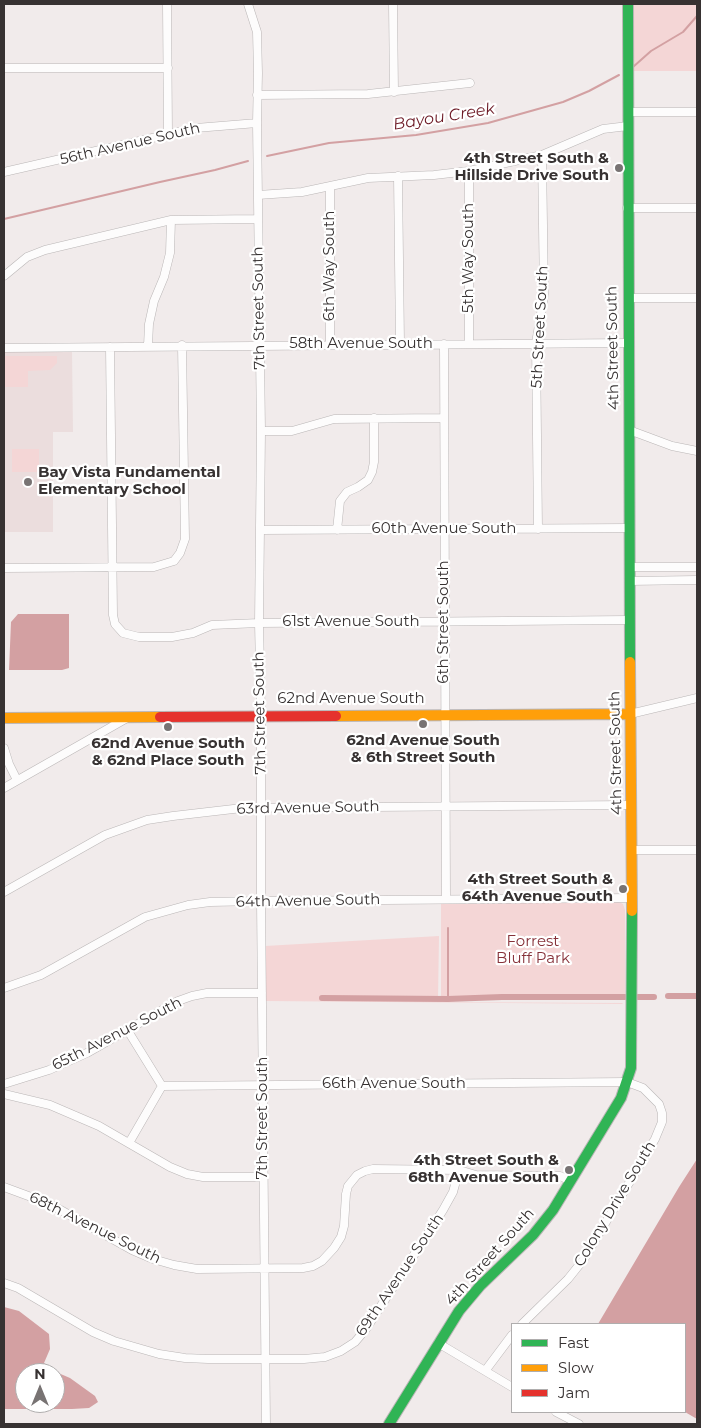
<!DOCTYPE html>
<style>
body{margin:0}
#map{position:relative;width:701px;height:1428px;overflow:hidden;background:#f1ebeb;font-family:Montserrat,sans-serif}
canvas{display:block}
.frame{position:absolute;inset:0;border:5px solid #373232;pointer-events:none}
.legend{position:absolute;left:511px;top:1323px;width:175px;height:90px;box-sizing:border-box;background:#fff;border:1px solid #afadad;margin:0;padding:6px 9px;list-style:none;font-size:15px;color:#373232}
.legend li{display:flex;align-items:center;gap:10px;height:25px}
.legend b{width:25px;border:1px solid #afadad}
.north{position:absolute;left:15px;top:1363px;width:50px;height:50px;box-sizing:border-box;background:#fff;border:1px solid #afadad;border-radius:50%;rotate:0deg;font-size:14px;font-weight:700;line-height:20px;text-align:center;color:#373232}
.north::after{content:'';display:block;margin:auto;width:18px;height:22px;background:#787373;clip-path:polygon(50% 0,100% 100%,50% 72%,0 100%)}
</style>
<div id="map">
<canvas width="701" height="1428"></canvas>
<div class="frame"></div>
<ul class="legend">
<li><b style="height:6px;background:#30b455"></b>Fast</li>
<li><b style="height:6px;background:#ff9f0a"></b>Slow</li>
<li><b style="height:6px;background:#e5322d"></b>Jam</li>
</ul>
<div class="north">N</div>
</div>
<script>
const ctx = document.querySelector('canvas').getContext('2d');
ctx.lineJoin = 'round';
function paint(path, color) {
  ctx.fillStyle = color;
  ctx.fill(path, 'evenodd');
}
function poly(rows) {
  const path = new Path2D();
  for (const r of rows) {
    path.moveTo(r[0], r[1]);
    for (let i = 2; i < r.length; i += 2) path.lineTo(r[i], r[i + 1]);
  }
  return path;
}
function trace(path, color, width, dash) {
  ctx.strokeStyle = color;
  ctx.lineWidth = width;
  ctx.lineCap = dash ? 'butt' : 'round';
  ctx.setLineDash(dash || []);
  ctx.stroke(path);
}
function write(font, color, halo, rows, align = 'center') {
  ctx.font = font + ' Montserrat,sans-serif';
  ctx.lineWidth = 4.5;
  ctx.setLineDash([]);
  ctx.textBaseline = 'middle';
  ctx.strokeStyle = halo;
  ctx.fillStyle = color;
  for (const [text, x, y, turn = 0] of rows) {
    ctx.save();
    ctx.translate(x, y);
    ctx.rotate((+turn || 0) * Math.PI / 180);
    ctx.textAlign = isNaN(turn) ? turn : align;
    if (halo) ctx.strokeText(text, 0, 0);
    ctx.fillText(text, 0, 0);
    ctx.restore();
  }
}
paint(poly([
 [4,351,72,351,73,432,53,432,53,532,4,532]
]), '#ebdddd');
paint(poly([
 [631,4,697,4,697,71,631,71],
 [4,356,57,356,57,363,50,370,28,371,28,387,4,387],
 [12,449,39,449,39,472,12,472],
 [619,902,623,904,625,910,625,994,623,1000,441,999,441,904],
 [439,936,438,999,441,1002,623,1003,622,1004,265,1001,265,946]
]), '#f4d6d6');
paint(poly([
 [18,614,69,614,69,668,62,670,9,670,11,622],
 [697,1159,697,1419,685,1412,685,1324,598,1324,679,1187],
 [4,1307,19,1311,49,1334,50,1349,44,1363,56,1372,70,1378,95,1396,98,1402,89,1408,72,1409,4,1409],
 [25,1373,55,1373,55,1403,25,1403]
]), '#d3a0a2');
trace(poly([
 [633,67,651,51,683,32,697,16],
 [267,156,329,143,416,135,488,123,563,102,589,91,619,75],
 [4,219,160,182,215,170,248,161],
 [448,928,448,999]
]), '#d3a0a2', 2);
trace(poly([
 [668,996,697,996],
 [638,997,654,997],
 [322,998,448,999,502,997,625,997]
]), '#d3a0a2', 6);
const street = poly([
 [167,4,168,134],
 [248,4,257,32,258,73,257,123,261,431,259,623,261,715,261,901,266,1424],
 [393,4,394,92],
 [4,68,168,68],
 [257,95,368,94,470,83],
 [628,112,697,112],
 [469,171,469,344],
 [4,172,196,128,257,123],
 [398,176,400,344],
 [330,187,330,345],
 [258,195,302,192,368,178,434,175,469,171,542,155,603,129,628,126],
 [627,208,697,208],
 [4,276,27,257,45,250,171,220,258,219],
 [628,298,697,298],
 [444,344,446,899],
 [148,346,149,324,154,301,164,277,170,253,171,220],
 [110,347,113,615,115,624,123,633,139,637,172,637,193,633,212,625,259,623,629,620],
 [4,348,628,343],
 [629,430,672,446,697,451],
 [261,431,292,431,334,419,444,418],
 [538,529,536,343,544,296,542,155],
 [260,530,629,528],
 [337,530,340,501,347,492,358,487,368,480,372,472,374,462,374,418],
 [629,567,697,567],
 [4,568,154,567,174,561,180,553,185,539,182,345],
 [629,581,697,580],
 [630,714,697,698],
 [4,748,9,764,17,780],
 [4,788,127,718],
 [632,850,697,850],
 [4,892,105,835,147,820,173,816,242,808,631,805],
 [4,988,41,975,145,917,188,905,210,902,261,901,632,898],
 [128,1031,162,1086,129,1143],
 [4,1084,49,1070,87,1053,178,1001,192,996,207,993,262,993],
 [162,1086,627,1082,643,1088,659,1104,662,1113,662,1122,655,1139,584,1259,568,1279,522,1324],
 [4,1094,50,1105,99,1126,170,1167,187,1174,203,1177,263,1177],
 [4,1187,50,1204,132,1250,153,1259,174,1265,197,1269,303,1268,313,1266,322,1261,334,1248,341,1237,344,1226,346,1194,348,1186,357,1175,365,1171,373,1169,459,1170,476,1175,560,1176,571,1181],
 [4,1283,18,1288,93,1332,114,1341,159,1354,185,1358,208,1359,304,1359,325,1357,341,1351,355,1342,366,1329,443,1210,453,1192,459,1170],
 [438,1343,512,1387],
 [485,1371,512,1335],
 [556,1412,579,1424]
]);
const fast = poly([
 [628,4,630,662],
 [389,1424,459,1311,480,1286,533,1235,553,1210,621,1098,631,1068,632,911]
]);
const slow = poly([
 [630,662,632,911],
 [336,716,630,714],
 [4,718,160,717]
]);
const jam = poly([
 [160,717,336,716]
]);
trace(street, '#bab6b6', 9);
trace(fast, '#bab6b6', 12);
trace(slow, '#bab6b6', 12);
trace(jam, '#bab6b6', 12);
trace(street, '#fdfcfc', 8);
trace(fast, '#30b455', 10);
trace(slow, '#ff9f0a', 10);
trace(jam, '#e5322d', 10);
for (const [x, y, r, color] of [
 [619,168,5,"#787373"],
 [28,482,5,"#787373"],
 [423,724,5,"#787373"],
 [168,727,5,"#787373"],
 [623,889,5,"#787373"],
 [569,1170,5,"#787373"]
]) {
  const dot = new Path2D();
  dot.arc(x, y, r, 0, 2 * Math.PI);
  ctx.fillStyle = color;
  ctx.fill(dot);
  trace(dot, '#fff', 2);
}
write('15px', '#373232', '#fff', [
 ["56th Avenue South",130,144,-13],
 ["5th Way South",469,258,-90],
 ["6th Way South",330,266,-90],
 ["7th Street South",259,308,-91],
 ["5th Street South",540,327,-87],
 ["58th Avenue South",361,344],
 ["4th Street South",613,348,-91],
 ["60th Avenue South",444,529],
 ["61st Avenue South",351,622],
 ["6th Street South",444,622,-90],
 ["62nd Avenue South",351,699],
 ["7th Street South",260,713,-91],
 ["4th Street South",616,753,-91],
 ["63rd Avenue South",308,808,-1],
 ["64th Avenue South",308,901,-1],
 ["65th Avenue South",117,1034,-27],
 ["66th Avenue South",394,1084],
 ["7th Street South",263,1118,-90],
 ["Colony Drive South",615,1204,-59],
 ["68th Avenue South",95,1228,26],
 ["4th Street South",490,1257,-48],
 ["69th Avenue South",400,1275,-56]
]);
write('bold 15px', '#373232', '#fff', [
 ["4th Street South &",609,159],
 ["Hillside Drive South",609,176],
 ["Bay Vista Fundamental",38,473,"left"],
 ["Elementary School",38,490,"left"],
 ["62nd Avenue South",423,741,"center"],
 ["& 6th Street South",423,758,"center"],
 ["62nd Avenue South",168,744,"center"],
 ["& 62nd Place South",168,761,"center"],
 ["4th Street South &",613,880],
 ["64th Avenue South",613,897],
 ["4th Street South &",559,1161],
 ["68th Avenue South",559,1178]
], 'right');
write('15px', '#863139', '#fff', [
 ["Forrest",533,942],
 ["Bluff Park",533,959]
]);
write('italic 16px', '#6c1824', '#fff', [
 ["Bayou Creek",444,117,-9]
]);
</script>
